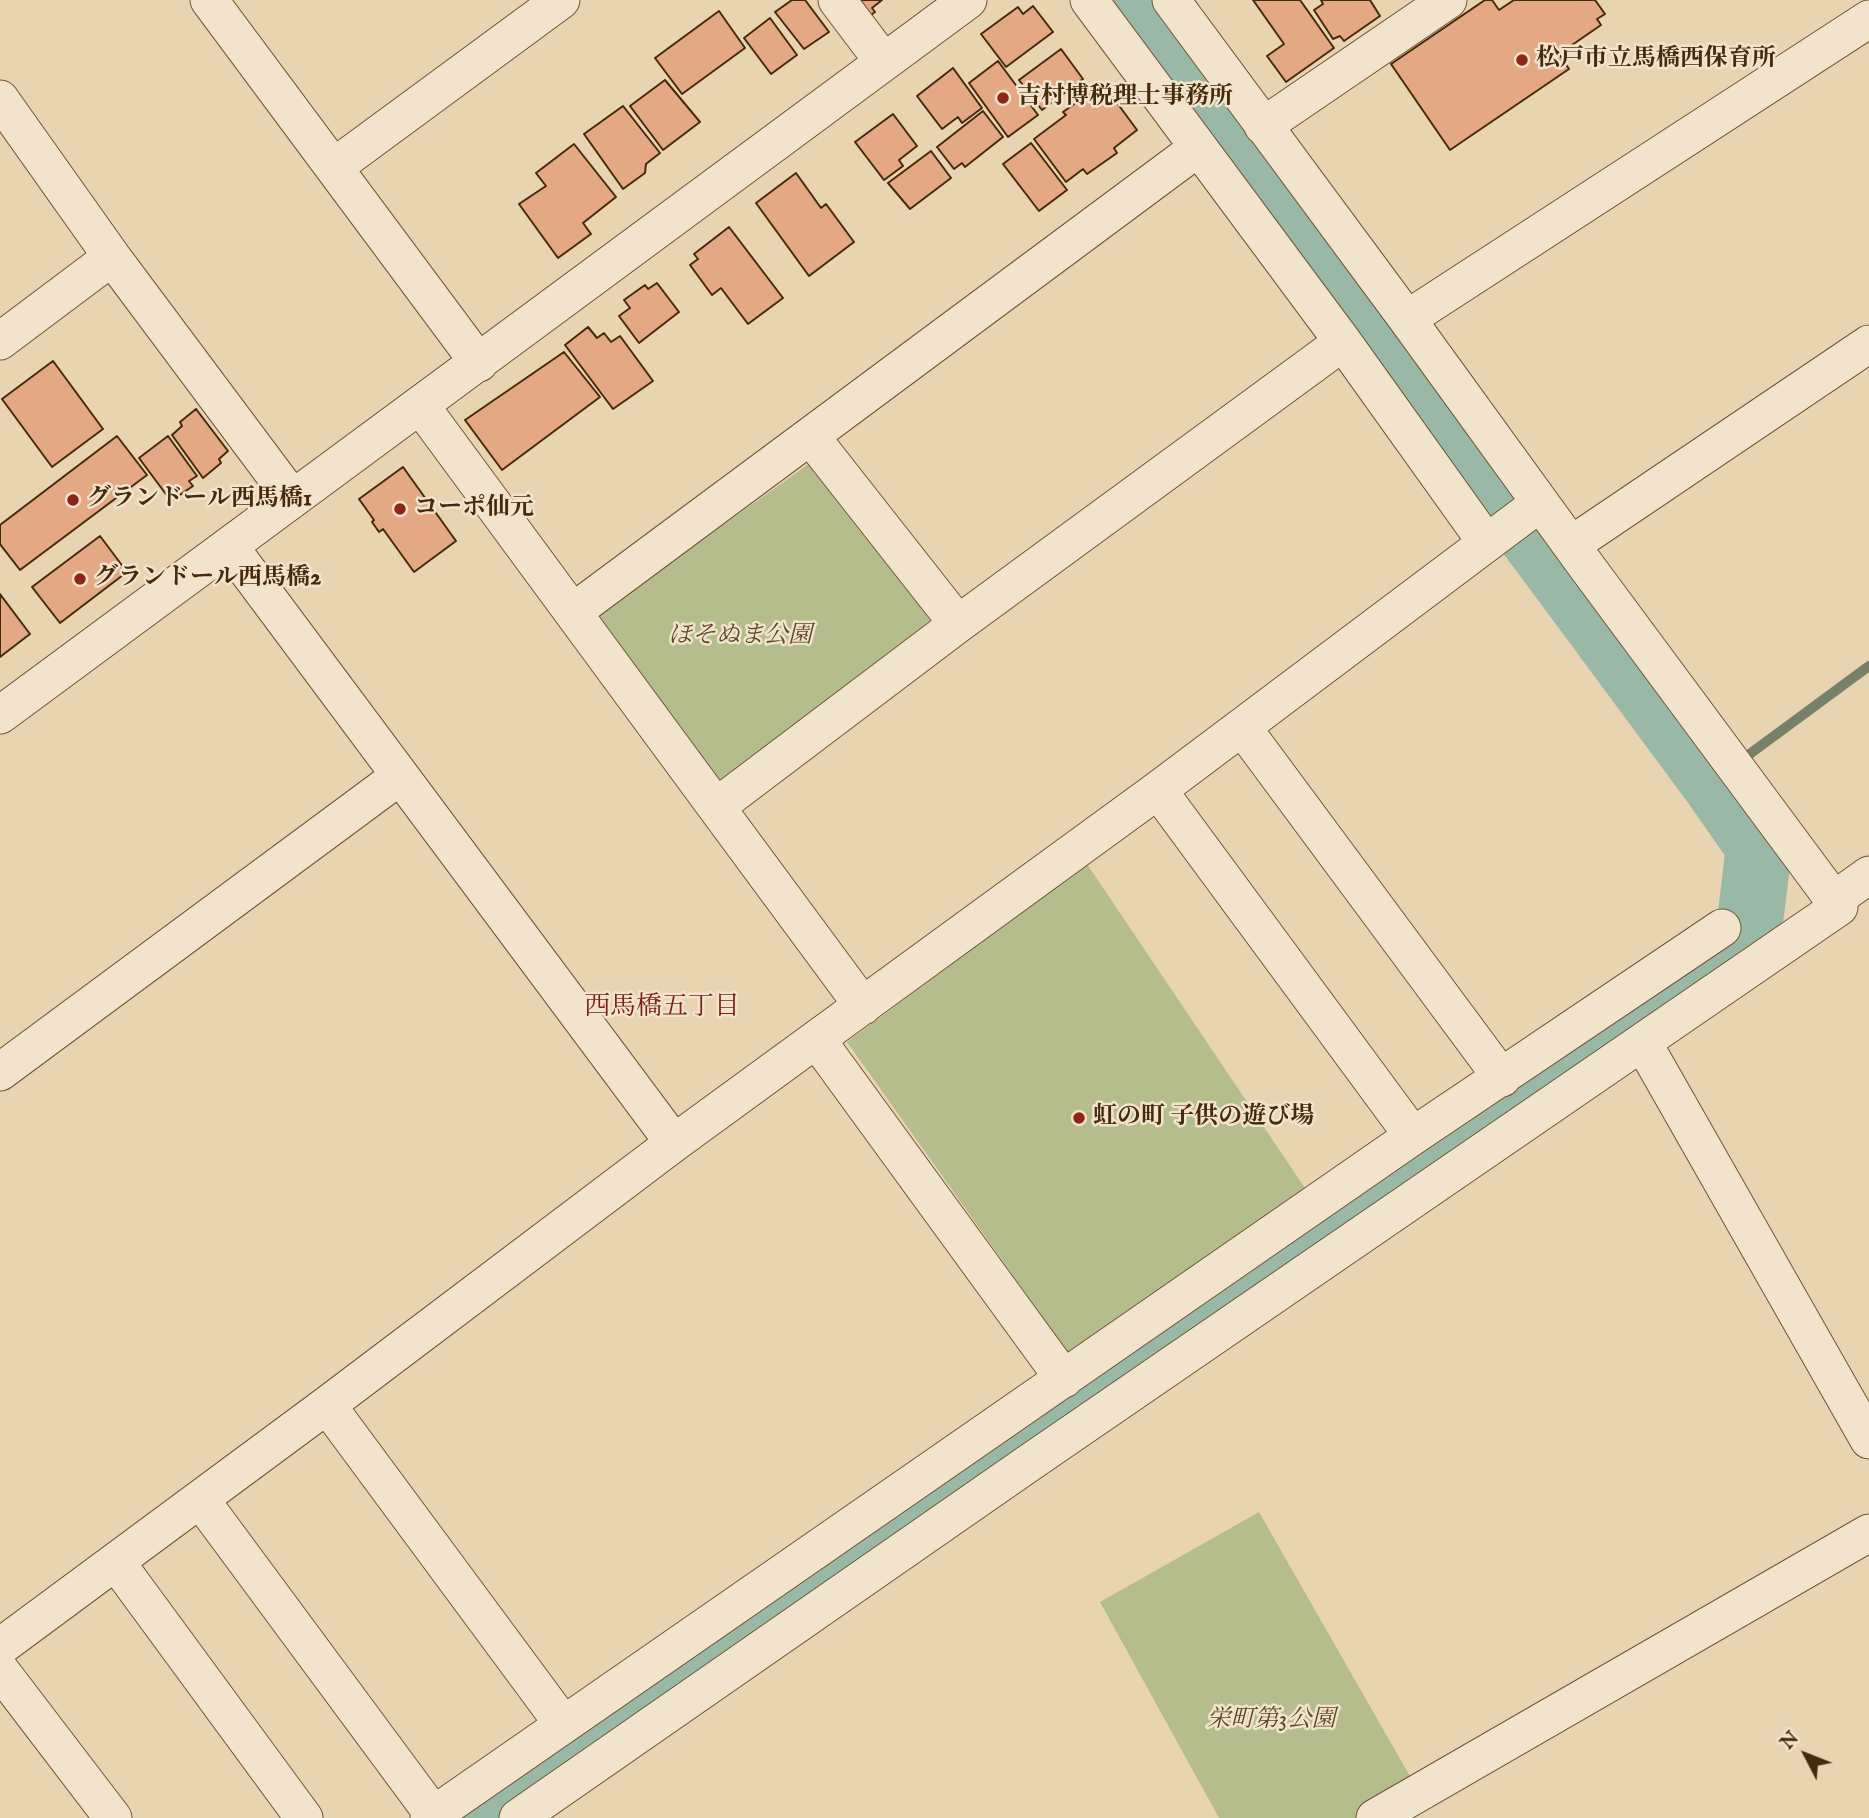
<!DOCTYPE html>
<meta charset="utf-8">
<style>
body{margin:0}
#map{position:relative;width:1869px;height:1818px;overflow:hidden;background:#e9d4b1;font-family:"IM FELL English",serif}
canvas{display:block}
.north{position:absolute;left:1771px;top:1720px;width:70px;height:70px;-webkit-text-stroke:5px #f1e3cc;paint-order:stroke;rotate:312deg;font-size:19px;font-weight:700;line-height:28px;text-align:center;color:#452b0b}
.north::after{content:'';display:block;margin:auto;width:24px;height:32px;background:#452b0b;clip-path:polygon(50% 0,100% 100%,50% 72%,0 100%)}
</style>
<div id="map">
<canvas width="1869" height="1818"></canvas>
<div class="north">N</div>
</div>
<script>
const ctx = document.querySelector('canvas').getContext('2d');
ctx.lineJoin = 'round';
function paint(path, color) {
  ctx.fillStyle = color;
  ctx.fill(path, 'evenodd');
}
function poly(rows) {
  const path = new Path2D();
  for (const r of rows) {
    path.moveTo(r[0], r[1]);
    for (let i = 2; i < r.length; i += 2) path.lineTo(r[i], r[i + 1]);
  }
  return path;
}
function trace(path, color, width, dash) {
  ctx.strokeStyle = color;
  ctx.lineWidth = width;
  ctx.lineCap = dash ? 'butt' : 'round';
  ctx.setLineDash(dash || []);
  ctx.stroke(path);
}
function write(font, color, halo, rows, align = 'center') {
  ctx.font = font + ' "IM FELL English","Noto Serif JP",serif';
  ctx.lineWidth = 5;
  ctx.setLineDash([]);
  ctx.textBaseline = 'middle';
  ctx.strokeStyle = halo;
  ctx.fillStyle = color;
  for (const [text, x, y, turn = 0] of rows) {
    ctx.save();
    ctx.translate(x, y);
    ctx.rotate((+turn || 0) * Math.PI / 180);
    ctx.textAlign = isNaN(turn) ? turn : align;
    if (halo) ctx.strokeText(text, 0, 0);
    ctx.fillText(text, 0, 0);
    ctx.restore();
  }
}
paint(poly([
 [810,463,931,620,719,782,596,616],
 [1087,864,1309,1194,1071,1357,847,1042],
 [1259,1512,1415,1785,1363,1818,1219,1818,1100,1602]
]), '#b5bd8d');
trace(poly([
 [1713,781,1869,666]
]), '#778068', 10);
trace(poly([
 [466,1818,1748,938,1759,847,1713,781,1545,554,1218,121,1130,0]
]), '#99b9a6', 66);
const building = poly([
 [792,0,805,0,829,32,804,49,775,12,792,0],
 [856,0,882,0,872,8,875,12,867,18,856,0],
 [1253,0,1300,0,1334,48,1286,82,1267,56,1284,44,1253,0],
 [1321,0,1370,0,1380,16,1344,41,1340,36,1333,39,1314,10,1323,4,1321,0],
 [1485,0,1492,0,1499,10,1514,0,1595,0,1605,14,1597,19,1601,25,1559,54,1569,69,1450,150,1391,64,1485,0],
 [1033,6,1053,32,1006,67,981,34,1018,7,1023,14,1033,6],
 [719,11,745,48,682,94,655,58,719,11],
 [770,18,797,55,771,74,744,38,770,18],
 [1061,49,1083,79,1042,110,1019,80,1061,49],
 [998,61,1038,115,1008,137,969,83,998,61],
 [953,68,982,108,962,123,958,117,942,129,917,96,953,68],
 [665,80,700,122,663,150,630,106,665,80],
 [1106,88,1137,130,1114,148,1117,153,1087,174,1083,169,1066,182,1034,139,1066,115,1063,112,1091,92,1094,97,1106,88],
 [623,106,660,153,646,164,645,173,623,189,584,134,623,106],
 [983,111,1003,137,965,167,962,163,954,169,937,147,983,111],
 [893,114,917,146,899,160,903,166,884,180,855,142,893,114],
 [1031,143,1067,190,1039,211,1003,164,1031,143],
 [574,144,616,197,583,223,591,234,558,258,519,204,546,186,536,173,574,144],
 [931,151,951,178,910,209,888,183,931,151],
 [796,173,821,208,826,204,854,242,809,276,756,203,796,173],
 [729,227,783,298,748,324,721,288,712,295,690,265,698,259,694,254,729,227],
 [657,283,679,312,639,343,619,316,630,308,624,300,645,285,648,289,657,283],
 [588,327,597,338,604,333,611,342,620,336,653,381,613,409,565,345,588,327],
 [564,352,600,397,502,470,465,420,564,352],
 [53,361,103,429,52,467,2,399,53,361],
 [196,409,228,451,219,459,221,463,203,478,172,435,182,426,180,422,196,409],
 [117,436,147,475,20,570,0,544,0,525,117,436],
 [168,436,197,476,189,481,193,486,171,501,139,458,168,436],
 [403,467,456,541,414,572,383,529,379,532,372,522,374,520,359,499,403,467],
 [100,536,127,572,60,623,32,587,100,536],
 [0,594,30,634,0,657,0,594]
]);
paint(building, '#e4a885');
trace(building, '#452b0b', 2);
const minor = poly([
 [209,0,479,363],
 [837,0,883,61],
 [1089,0,1343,342,1486,542],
 [0,99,112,257,292,498],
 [1263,126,1448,0],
 [334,167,561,0],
 [1407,319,1869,19],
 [0,341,112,257],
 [420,405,716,807,958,624,1343,342],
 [811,437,958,624],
 [1571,545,1869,344],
 [229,546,674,1143],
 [573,612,1198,148],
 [0,715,968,0],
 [1242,727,1502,1078],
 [1158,790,1413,1136],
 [716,807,863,1006],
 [1834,900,1869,875],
 [817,1040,1064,1379],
 [1643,1043,1869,1440],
 [0,1072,400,776],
 [327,1405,563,1724],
 [200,1499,436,1818],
 [116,1562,304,1818],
 [0,1647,327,1405,674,1143,1158,790,1540,503],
 [0,1670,113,1818],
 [429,1818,1413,1136,1722,928],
 [518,1818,1029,1463,1839,907,1584,563,1407,319,1171,0],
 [1375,1818,1869,1533]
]);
trace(minor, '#6e5534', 39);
trace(minor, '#f1e3cc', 37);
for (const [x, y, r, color] of [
 [1522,60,7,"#8f2418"],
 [1003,98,7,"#8f2418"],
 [73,500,7,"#8f2418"],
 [400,509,7,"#8f2418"],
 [80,579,7,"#8f2418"],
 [1079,1118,7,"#8f2418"]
]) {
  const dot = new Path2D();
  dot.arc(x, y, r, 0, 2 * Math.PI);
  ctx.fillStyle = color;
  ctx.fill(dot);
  trace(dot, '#f1e3cc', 2.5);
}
write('bold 24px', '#452b0b', '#f1e3cc', [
 ["松戸市立馬橋西保育所",1536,60],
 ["吉村博税理士事務所",1017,98],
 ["グランドール西馬橋1",87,500],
 ["コーポ仙元",414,509],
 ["グランドール西馬橋2",94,579],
 ["虹の町 子供の遊び場",1093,1118]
], 'left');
write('italic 24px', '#5b4825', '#f1e3cc', [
 ["ほそぬま公園",740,637],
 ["栄町第3公園",1271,1721]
]);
write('26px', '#7a1f14', '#f1e3cc', [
 ["西馬橋五丁目",662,1009]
]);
</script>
